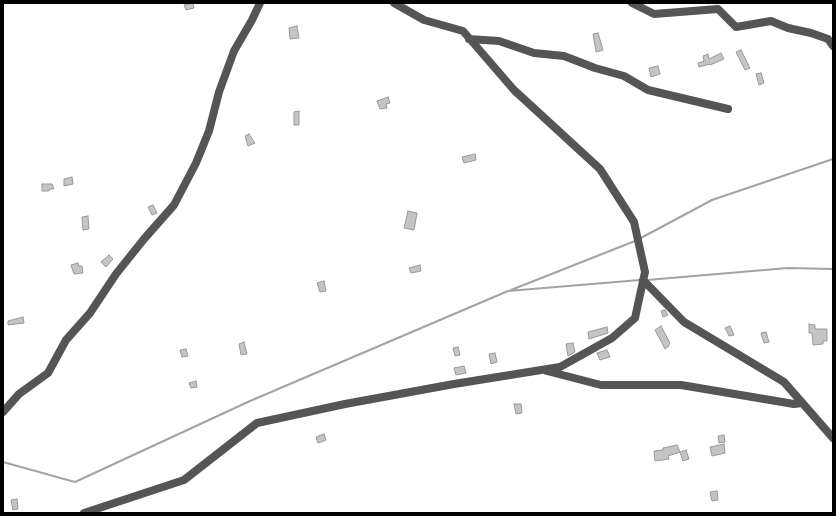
<!DOCTYPE html>
<style>
body{margin:0}
#map{position:relative;width:836px;height:516px;overflow:hidden;background:#fff;font-family:Inter,sans-serif}
canvas{display:block}
.frame{position:absolute;inset:0;border:4px solid #000;pointer-events:none}
</style>
<div id="map">
<canvas width="836" height="516"></canvas>
<div class="frame"></div>
</div>
<script>
const ctx = document.querySelector('canvas').getContext('2d');
ctx.lineJoin = 'round';
function poly(rows) {
  const path = new Path2D();
  for (const r of rows) {
    path.moveTo(r[0], r[1]);
    for (let i = 2; i < r.length; i += 2) path.lineTo(r[i], r[i + 1]);
  }
  return path;
}
function trace(path, color, width, dash) {
  ctx.strokeStyle = color;
  ctx.lineWidth = width;
  ctx.lineCap = dash ? 'butt' : 'round';
  ctx.setLineDash(dash || []);
  ctx.stroke(path);
}
function paint(path, color) {
  ctx.fillStyle = color;
  ctx.fill(path, 'evenodd');
}
trace(poly([
 [639,239,712,200,833,159],
 [647,280,788,268,833,269],
 [511,290,635,241],
 [3,462,75,482,250,401,508,291,640,280]
]), '#a3a3a3', 2);
const building = poly([
 [193,3,194,8,186,10,184,5,193,3],
 [297,26,299,38,290,39,289,28,297,26],
 [598,33,603,50,596,52,593,34,598,33],
 [741,50,750,68,745,70,736,52,741,50],
 [721,53,724,59,710,65,710,64,699,67,698,63,704,61,703,56,708,54,709,59,721,53],
 [658,66,660,74,651,77,649,68,658,66],
 [761,73,764,83,759,85,756,74,761,73],
 [388,97,390,103,386,104,387,108,380,109,377,101,388,97],
 [299,111,299,125,294,125,294,112,299,111],
 [249,134,255,143,248,146,245,136,249,134],
 [475,154,476,160,464,163,462,157,475,154],
 [72,177,73,184,64,186,64,179,72,177],
 [42,184,52,184,54,189,49,189,49,191,42,191,42,184],
 [153,205,157,213,152,215,148,207,153,205],
 [408,211,417,213,414,230,404,228,408,211],
 [88,216,89,229,83,230,82,217,88,216],
 [109,255,113,259,106,267,101,262,109,255],
 [78,263,79,266,82,266,83,273,74,274,71,265,78,263],
 [420,265,421,271,411,273,409,268,420,265],
 [324,281,326,291,320,292,317,283,324,281],
 [665,310,668,315,663,317,661,311,665,310],
 [23,317,24,323,8,325,8,321,23,317],
 [809,324,815,325,815,329,827,329,827,341,823,341,823,344,813,345,812,333,809,333,809,324],
 [661,326,670,343,669,344,669,346,665,349,655,330,661,326],
 [730,326,734,335,729,336,725,328,730,326],
 [607,327,608,333,589,339,588,332,607,327],
 [766,332,769,342,764,343,761,333,766,332],
 [244,342,247,354,241,355,239,344,244,342],
 [573,343,575,352,568,356,566,344,573,343],
 [458,347,460,355,455,356,453,348,458,347],
 [186,349,188,356,182,357,180,350,186,349],
 [607,350,610,357,600,360,597,353,607,350],
 [495,353,497,362,491,364,489,354,495,353],
 [464,366,466,373,456,375,454,368,464,366],
 [196,381,197,387,191,388,189,383,196,381],
 [514,404,521,404,522,413,516,414,514,404],
 [324,434,326,440,318,443,316,437,324,434],
 [724,435,725,442,719,443,718,436,724,435],
 [724,444,725,453,712,456,710,447,724,444],
 [677,445,680,452,668,456,669,459,655,461,654,451,663,450,663,448,677,445],
 [686,450,689,459,683,461,680,452,686,450],
 [717,491,718,500,712,501,710,492,717,491],
 [17,499,18,509,13,510,11,500,17,499]
]);
paint(building, '#c4c4c4');
trace(building, '#999', 1);
trace(poly([
 [632,3,654,14,718,9,736,27,771,21,788,28,811,33,828,39,833,46],
 [469,39,499,41,534,53,564,56,595,68,624,76,648,90,728,109],
 [643,280,684,322,784,382,833,438],
 [547,371,601,385,681,385,794,404,802,403],
 [3,412,19,394,48,373,66,340,90,313,116,274,144,239,174,205,196,163,209,131,219,92,234,51,252,20,260,3],
 [84,513,184,480,257,423,345,404,454,384,560,367,612,338,635,318,645,272,634,222,600,169,514,90,463,31,424,20,394,3]
]), '#555', 8);
</script>
